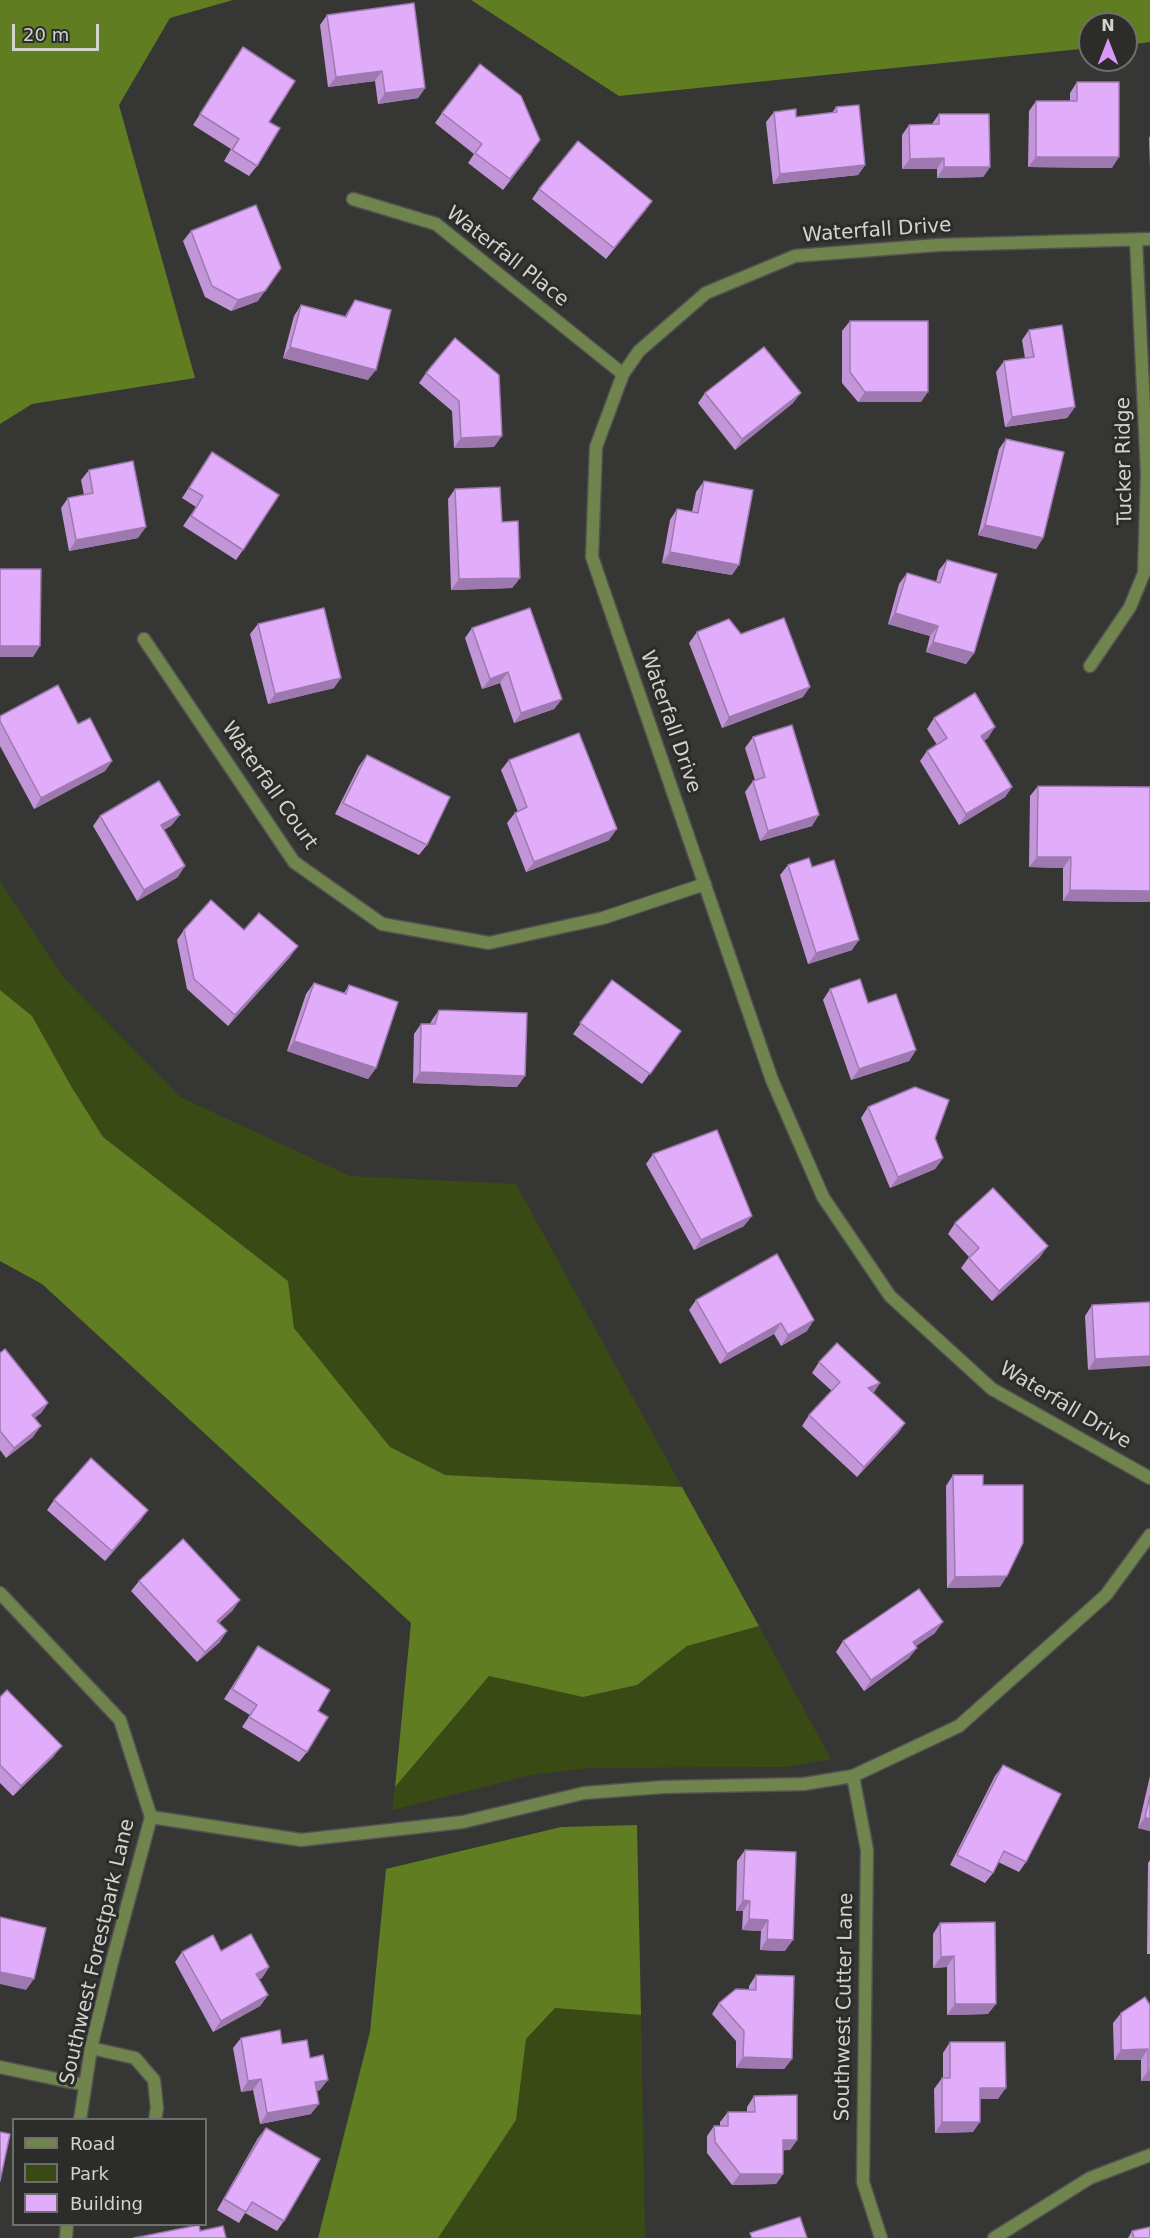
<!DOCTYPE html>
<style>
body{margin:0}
#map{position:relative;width:1150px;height:2238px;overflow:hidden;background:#363734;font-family:"DejaVu Sans",sans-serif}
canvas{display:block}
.legend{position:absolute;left:12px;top:2118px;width:195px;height:108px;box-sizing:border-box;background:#2c2d2a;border:2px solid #6e6f6c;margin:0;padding:8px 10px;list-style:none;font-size:18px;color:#d2d2d0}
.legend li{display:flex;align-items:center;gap:12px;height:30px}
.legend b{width:30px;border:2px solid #6e6f6c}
.north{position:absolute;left:1078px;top:12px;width:60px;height:60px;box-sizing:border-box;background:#2c2d2a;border:2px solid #6e6f6c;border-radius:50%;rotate:0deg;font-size:16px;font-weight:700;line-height:24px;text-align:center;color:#d2d2d0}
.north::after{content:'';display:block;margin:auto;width:21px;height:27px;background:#d99af7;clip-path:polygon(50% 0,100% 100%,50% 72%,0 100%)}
.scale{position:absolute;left:12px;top:24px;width:87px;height:27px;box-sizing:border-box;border:3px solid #d2d2d0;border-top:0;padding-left:8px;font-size:18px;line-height:21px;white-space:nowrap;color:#d2d2d0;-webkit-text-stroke:4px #2c2d2a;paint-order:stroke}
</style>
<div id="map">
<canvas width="1150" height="2238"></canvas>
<ul class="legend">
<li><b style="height:8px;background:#70844d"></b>Road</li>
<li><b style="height:16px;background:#394a14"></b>Park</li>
<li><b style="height:16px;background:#e1adfb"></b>Building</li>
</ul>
<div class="north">N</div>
<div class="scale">20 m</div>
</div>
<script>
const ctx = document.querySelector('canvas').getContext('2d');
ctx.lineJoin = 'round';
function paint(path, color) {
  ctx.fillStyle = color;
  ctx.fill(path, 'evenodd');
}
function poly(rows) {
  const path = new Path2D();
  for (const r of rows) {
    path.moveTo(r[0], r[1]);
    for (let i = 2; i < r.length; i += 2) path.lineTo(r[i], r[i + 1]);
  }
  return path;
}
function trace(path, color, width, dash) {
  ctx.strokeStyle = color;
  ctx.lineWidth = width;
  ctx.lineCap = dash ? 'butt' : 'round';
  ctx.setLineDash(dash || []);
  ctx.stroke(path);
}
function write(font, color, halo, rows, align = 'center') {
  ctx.font = font + ' "DejaVu Sans",sans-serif';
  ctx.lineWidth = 6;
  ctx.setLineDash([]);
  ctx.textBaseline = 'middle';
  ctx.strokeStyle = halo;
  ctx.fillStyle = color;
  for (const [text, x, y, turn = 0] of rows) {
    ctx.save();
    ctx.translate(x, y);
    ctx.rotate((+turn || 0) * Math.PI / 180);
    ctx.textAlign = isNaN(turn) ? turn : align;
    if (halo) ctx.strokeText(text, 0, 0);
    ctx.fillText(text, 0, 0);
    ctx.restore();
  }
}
paint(poly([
 [0,881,63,977,180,1097,350,1176,516,1184,682,1487,445,1475,390,1447,294,1328,288,1281,103,1137,71,1086,32,1016,0,990],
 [759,1626,831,1759,786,1767,589,1768,531,1775,392,1810,395,1787,489,1676,584,1697,637,1685,687,1646],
 [555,2008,641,2015,645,2238,438,2238,516,2120,526,2039]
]), '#394a14');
paint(poly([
 [0,0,233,0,170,18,119,105,195,378,32,404,0,424],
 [471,0,1150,0,1150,42,1126,45,1126,24,1090,24,1090,48,619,96],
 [0,990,32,1016,71,1086,103,1137,288,1281,294,1328,390,1447,445,1475,682,1487,759,1626,687,1646,637,1685,583,1697,489,1676,395,1787,411,1623,42,1284,0,1261],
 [637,1825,641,2015,555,2008,526,2039,516,2120,438,2238,318,2238,370,2032,386,1869,561,1827]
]), '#617d21');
const street = poly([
 [353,199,436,224,623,374],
 [1150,239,938,245,795,256,706,293,639,351,623,374,596,447,592,557,772,1080,823,1197,890,1296,992,1389,1150,1478],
 [144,639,294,862,382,924,489,943,603,918,705,884],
 [1090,666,1130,607,1144,573,1147,473,1136,240],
 [0,1593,120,1720,151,1817,112,1962,91,2048,80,2120],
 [853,1776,867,1850,863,2182,881,2238],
 [151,1817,301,1840,463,1822,584,1793,664,1787,804,1784,853,1776,959,1726,1106,1595,1150,1535],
 [91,2048,135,2058,154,2080,157,2108,155,2120],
 [0,2067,85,2085],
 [66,2238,67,2224],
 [994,2238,1090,2178,1150,2155]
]);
trace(street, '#525350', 15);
trace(street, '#70844d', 12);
paint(poly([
 [327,15,425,88,418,98,378,104,375,81,328,87,320,25],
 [243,47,269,122,257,166,249,176,224,161,231,149,193,125],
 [1077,82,1112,168,1028,167,1029,111,1036,101,1070,101,1070,93],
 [836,107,865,165,858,175,773,184,766,122,774,112,796,117,832,113],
 [442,113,533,151,503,190,468,163,474,154,435,123],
 [939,114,990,167,983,177,937,178,937,169,902,169,902,135,909,125,932,124],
 [1150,136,1150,168,1149,138],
 [539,189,652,201,645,211,606,259,532,199],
 [191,231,258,301,231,311,205,297,183,241],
 [355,300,368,380,283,358,294,316,301,305,345,316],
 [850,321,921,402,858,402,842,383,842,331],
 [1029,330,1075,407,1067,418,1005,427,996,372,1004,361,1025,358,1022,340],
 [455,338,494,447,454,448,452,411,419,383,426,373],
 [705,393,793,403,735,450,698,403],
 [1006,439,1043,538,1036,549,978,535,999,449],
 [205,463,243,550,236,560,183,526,196,507,182,498],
 [89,470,138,538,69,551,61,508,68,498,84,495,81,480],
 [704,481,732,575,662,563,670,520,677,509,692,512,696,492],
 [455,489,502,522,520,578,512,588,451,590,448,499],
 [947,560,974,653,966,664,926,652,930,636,888,624,899,584,907,573,936,582,939,570],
 [258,624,334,688,268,704,250,634],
 [472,628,562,699,554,709,514,723,500,683,482,689,465,638],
 [697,632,741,634,803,697,722,728,689,643],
 [0,716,112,761,105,771,34,809,0,746],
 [934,718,988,738,984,740,1012,787,1005,797,959,825,920,761,927,751,937,745,927,729],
 [753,737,812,826,760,841,745,792,753,781,755,780,745,748],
 [367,755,427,845,419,855,335,814,359,766],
 [509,760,609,840,526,872,507,823,515,813,518,812,501,770],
 [1038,786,1150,787,1150,900,1149,902,1063,901,1063,868,1029,867,1030,796],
 [100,816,172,825,164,830,178,877,137,901,93,826],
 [788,865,812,867,852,950,808,964,780,875],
 [184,930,244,930,290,957,228,1026,187,989,177,940],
 [612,980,681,1031,642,1084,573,1034],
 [314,983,344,993,349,985,376,1068,368,1079,287,1051,306,994],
 [830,989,868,1003,916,1050,909,1061,851,1080,823,1000],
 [439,1010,517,1087,413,1083,414,1034,421,1024,430,1024,432,1020],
 [868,1107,935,1138,943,1158,935,1169,890,1188,861,1118],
 [653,1154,744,1226,694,1250,646,1164],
 [955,1223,1040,1257,992,1301,961,1268,969,1257,948,1234],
 [696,1300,807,1331,781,1346,774,1334,720,1364,689,1310],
 [1150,1302,1088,1370,1085,1316,1092,1305],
 [0,1353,48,1403,41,1413,34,1418,33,1437,6,1458,0,1450],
 [819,1362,880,1383,873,1393,905,1423,898,1433,857,1477,802,1426,809,1415,832,1391,812,1373],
 [953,1475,983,1485,1000,1587,947,1588,946,1486],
 [54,1500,141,1520,105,1561,47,1510],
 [139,1581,233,1610,219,1623,220,1642,197,1662,131,1591],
 [935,1633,916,1646,909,1658,864,1691,836,1652,843,1641],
 [258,1646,318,1711,307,1752,299,1762,242,1727,250,1715,224,1699],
 [0,1697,54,1756,13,1796,0,1783],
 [1003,1765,1026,1862,1019,1872,998,1862,993,1873,985,1883,950,1865,995,1776],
 [1150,1776,1150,1831,1138,1828],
 [745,1850,785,1951,760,1950,761,1931,742,1930,743,1911,736,1911,737,1861],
 [1150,1860,1150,1954,1147,1954,1148,1863],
 [940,1923,988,2014,947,2015,947,1967,933,1968,933,1934],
 [221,1951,269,1967,262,1978,259,1979,268,1995,260,2006,213,2032,175,1962,182,1952],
 [756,1975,792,2059,784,2069,736,2068,736,2041,712,2014,719,2003,749,1989,749,1986],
 [1145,1997,1150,2081,1141,2081,1141,2060,1114,2060,1113,2023,1121,2013],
 [241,2038,282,2044,310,2058,320,2090,316,2091,311,2114,260,2124,253,2090,241,2092,233,2048],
 [950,2042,998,2099,980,2099,973,2132,935,2133,934,2089,942,2078,943,2078,943,2053],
 [754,2096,797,2140,790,2150,783,2150,783,2174,776,2184,732,2185,707,2153,707,2136,714,2126,720,2126,720,2122,728,2112,747,2112,747,2107],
 [266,2128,284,2221,277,2231,245,2213,239,2223,217,2210,258,2138],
 [1132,2231,1150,2238,1128,2238]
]), '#c295d8');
paint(poly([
 [382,71,375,81,328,87,336,77],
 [425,88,418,98,378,104,385,93],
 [1036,157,1119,157,1112,168,1028,167],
 [944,158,937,169,902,169,910,159],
 [865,165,858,175,773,184,780,174],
 [944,167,990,167,983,177,937,178],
 [652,201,645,211,606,259,614,248],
 [265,291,258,301,231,311,238,300],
 [290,347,376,370,368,380,283,358],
 [865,392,928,392,921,402,858,402],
 [801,393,793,403,735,450,742,439],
 [1075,407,1067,418,1005,427,1012,417],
 [502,436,494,447,454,448,461,438],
 [985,525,1043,538,1036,549,978,535],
 [146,527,138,538,69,551,76,540],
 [670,552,739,565,732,575,662,563],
 [520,578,512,588,451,590,459,579],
 [895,613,938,626,930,636,888,624],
 [933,642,974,653,966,664,926,652],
 [0,646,40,646,33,657,0,657],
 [508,672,500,683,482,689,490,679],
 [341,678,334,688,268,704,275,694],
 [810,687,803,697,722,728,729,717],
 [562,699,554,709,514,723,521,713],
 [995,727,988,738,974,747,981,736],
 [112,761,105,771,34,809,41,798],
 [1012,787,1005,797,959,825,966,814],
 [180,815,172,825,154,836,161,825],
 [819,815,812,826,760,841,768,831],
 [617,829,609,840,526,872,534,862],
 [1037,857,1071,857,1063,868,1029,867],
 [185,866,178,877,137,901,144,890],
 [1070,890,1150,891,1150,900,1149,902,1063,901],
 [859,940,852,950,808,964,816,953],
 [298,946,290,957,228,1026,235,1015],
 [294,1041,376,1068,368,1079,287,1051],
 [916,1050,909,1061,851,1080,859,1069],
 [420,1072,525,1076,517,1087,413,1083],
 [943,1158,935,1169,890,1188,898,1177],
 [752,1216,744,1226,694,1250,701,1240],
 [1048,1246,1040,1257,992,1301,999,1291],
 [814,1320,807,1331,781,1346,788,1335],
 [781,1323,774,1334,720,1364,727,1354],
 [1150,1356,1150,1366,1088,1370,1095,1359],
 [880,1383,873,1394,868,1388],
 [48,1403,41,1413,25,1426,32,1415],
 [905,1423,898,1433,857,1477,864,1467],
 [41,1426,33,1437,6,1458,14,1448],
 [148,1510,141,1520,105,1561,112,1551],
 [1007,1576,1000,1587,947,1588,955,1577],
 [240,1600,233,1610,210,1632,217,1621],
 [943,1622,935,1633,906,1653,913,1642],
 [227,1631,220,1642,197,1662,205,1652],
 [917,1648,909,1658,864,1691,871,1680],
 [62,1746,54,1756,13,1796,21,1786],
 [1145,1817,1150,1819,1150,1831,1138,1828],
 [743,1900,750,1901,743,1911,736,1911],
 [749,1919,768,1920,761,1931,742,1930],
 [767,1939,793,1940,785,1951,760,1950],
 [954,1956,947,1967,933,1968,941,1957],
 [269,1967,262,1978,248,1985,256,1974],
 [0,1972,34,1979,26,1990,0,1984],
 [268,1995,260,2006,213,2032,221,2021],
 [955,2004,996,2004,988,2014,947,2015],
 [1148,2049,1141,2060,1114,2060,1121,2050],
 [743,2057,792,2059,784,2069,736,2068],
 [1148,2071,1150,2071,1150,2081,1141,2081],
 [261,2079,253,2090,241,2092,248,2081],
 [328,2080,320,2090,307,2093,315,2082],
 [980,2088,1006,2088,998,2099,973,2099],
 [319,2104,311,2114,260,2124,267,2113],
 [942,2122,980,2122,973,2132,935,2133],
 [783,2140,797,2140,790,2150,776,2151],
 [740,2174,783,2174,776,2184,732,2185]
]), '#9e79b0');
const building = poly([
 [414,3,425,88,385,93,382,71,336,77,327,15,414,3],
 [243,47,295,81,269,122,280,128,257,166,232,150,239,139,200,114,243,47],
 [480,64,521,96,540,140,510,179,475,153,482,144,442,113,480,64],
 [1077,82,1119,82,1119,157,1036,157,1036,101,1077,101,1077,82],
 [859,105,865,165,780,174,774,112,796,109,796,117,837,112,836,107,859,105],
 [939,114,989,114,990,167,944,167,944,158,910,159,909,125,939,124,939,114],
 [578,141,652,201,614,248,539,189,578,141],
 [256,205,281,268,265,291,238,300,212,286,191,231,256,205],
 [355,300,391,310,376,370,290,347,301,305,346,317,355,300],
 [850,321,928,321,928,392,865,392,850,372,850,321],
 [1062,325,1075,407,1012,417,1004,361,1034,357,1029,330,1062,325],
 [455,338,499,375,502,436,461,438,459,401,426,373,455,338],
 [764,347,801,393,742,439,705,393,764,347],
 [1006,439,1064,452,1043,538,985,525,1006,439],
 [212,452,279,495,243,550,191,516,203,496,189,488,212,452],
 [133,461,146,527,76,540,68,498,93,493,89,470,133,461],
 [704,481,753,490,739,565,670,552,677,509,698,513,704,481],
 [500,487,502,522,518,521,520,578,459,579,455,489,500,487],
 [947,560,997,574,974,653,933,642,938,626,895,613,907,573,940,583,947,560],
 [0,569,41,569,40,646,0,646,0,569],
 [324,608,341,678,275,694,258,624,324,608],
 [530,608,562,699,521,713,508,672,490,679,472,628,530,608],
 [784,618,810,687,729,717,697,632,729,619,741,634,784,618],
 [58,685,78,724,90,718,112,761,41,798,0,721,0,716,58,685],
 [975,693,995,727,981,736,1012,787,966,814,927,751,947,738,934,718,975,693],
 [792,725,819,815,768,831,753,781,765,777,753,737,792,725],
 [579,733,617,829,534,862,515,813,527,807,509,760,579,733],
 [367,755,450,797,427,845,343,803,367,755],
 [159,781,180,815,161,825,185,866,144,890,100,816,159,781],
 [1038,786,1150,787,1150,891,1070,890,1071,857,1037,857,1038,786],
 [809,858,812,867,834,860,859,940,816,953,788,865,809,858],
 [211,900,244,930,259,913,298,946,235,1015,194,979,184,930,211,900],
 [860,979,868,1003,896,994,916,1050,859,1069,830,989,860,979],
 [612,980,681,1031,650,1074,580,1023,612,980],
 [314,983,346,994,349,985,398,1002,376,1068,294,1041,314,983],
 [439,1010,527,1013,525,1076,420,1072,421,1024,435,1024,439,1010],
 [915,1087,949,1100,935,1138,943,1158,898,1177,868,1107,915,1087],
 [717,1130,752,1216,701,1240,653,1154,717,1130],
 [993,1188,1048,1246,999,1291,969,1258,979,1248,955,1223,993,1188],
 [777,1254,814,1320,788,1335,781,1323,727,1354,696,1300,777,1254],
 [1150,1302,1150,1356,1095,1359,1092,1305,1150,1302],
 [837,1343,880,1383,868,1388,905,1423,864,1467,809,1415,840,1382,819,1362,837,1343],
 [5,1349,48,1403,32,1415,41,1426,14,1448,0,1431,0,1353,5,1349],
 [91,1458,148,1510,112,1551,54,1500,91,1458],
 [953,1475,983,1475,983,1485,1023,1485,1023,1543,1007,1576,955,1577,953,1475],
 [183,1539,240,1600,217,1621,227,1631,205,1652,139,1581,183,1539],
 [919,1589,943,1622,913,1642,917,1648,871,1680,843,1641,919,1589],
 [258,1646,330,1690,318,1711,328,1717,307,1752,249,1717,257,1705,232,1689,258,1646],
 [7,1690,62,1746,21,1786,0,1765,0,1697,7,1690],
 [1003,1765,1061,1794,1026,1862,1004,1851,993,1873,957,1855,1003,1765],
 [1150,1796,1150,1819,1145,1817,1150,1796],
 [745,1850,796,1852,793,1940,767,1939,768,1920,749,1919,750,1901,743,1900,745,1850],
 [0,1917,46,1928,34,1979,0,1972,0,1917],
 [995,1922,996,2004,955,2004,954,1956,941,1957,940,1923,995,1922],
 [251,1934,269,1967,256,1974,268,1995,221,2021,182,1952,213,1935,221,1951,251,1934],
 [756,1975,794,1976,792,2059,743,2057,744,2031,719,2003,736,1989,756,1990,756,1975],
 [1145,1997,1150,2005,1150,2071,1148,2071,1148,2049,1121,2050,1121,2013,1145,1997],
 [280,2030,282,2044,307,2040,310,2058,323,2055,328,2080,315,2082,319,2104,267,2113,261,2079,248,2081,241,2038,280,2030],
 [950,2042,1005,2042,1006,2088,980,2088,980,2122,942,2122,942,2078,950,2078,950,2042],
 [797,2095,797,2140,783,2140,783,2174,740,2174,715,2142,714,2126,728,2126,728,2112,755,2112,754,2096,797,2095],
 [266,2128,320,2159,284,2221,252,2202,246,2212,224,2199,266,2128],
 [0,2132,10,2134,0,2181,0,2132],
 [800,2217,807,2238,752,2238,750,2233,800,2217],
 [199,2225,200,2231,223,2226,226,2238,134,2238,199,2225],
 [1150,2227,1150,2238,1134,2238,1132,2231,1150,2227]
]);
paint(building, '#e1adfb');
trace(building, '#9e79b0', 1.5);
write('20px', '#d2d2d0', '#2c2d2a', [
 ["Waterfall Drive",877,231,-4],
 ["Waterfall Place",507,257,38],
 ["Tucker Ridge",1125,461,-91],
 ["Waterfall Drive",670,722,71],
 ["Waterfall Court",269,786,55],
 ["Waterfall Drive",1065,1406,31],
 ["Southwest Forestpark Lane",98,1952,-77],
 ["Southwest Cutter Lane",845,2007,-89]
]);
</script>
